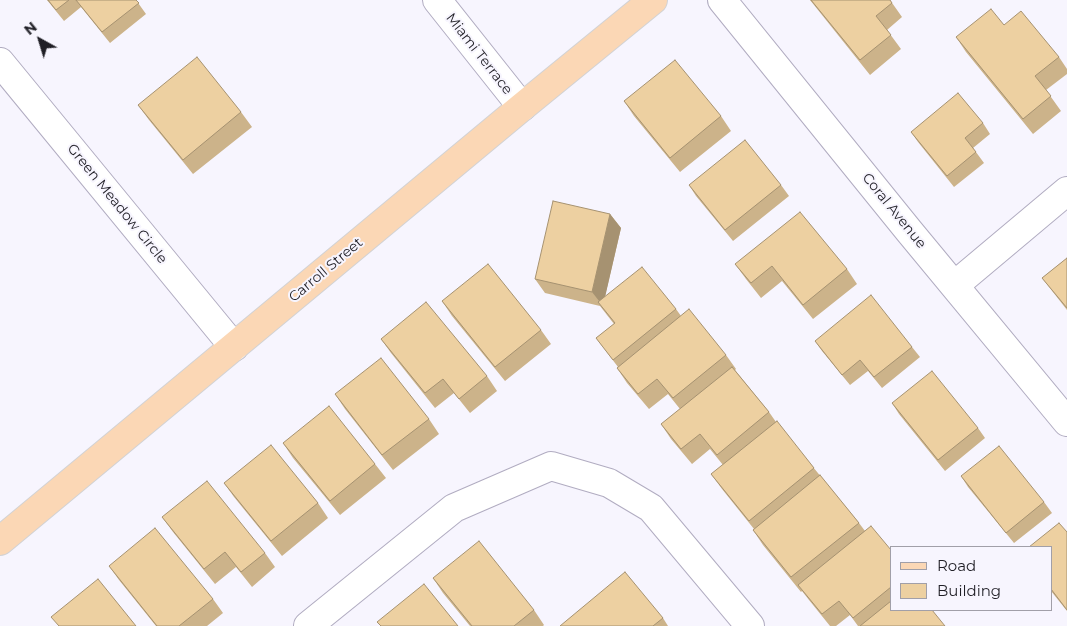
<!DOCTYPE html>
<style>
body{margin:0}
#map{position:relative;width:1067px;height:626px;overflow:hidden;background:#f7f5fe;font-family:Montserrat,sans-serif}
canvas{display:block}
.legend{position:absolute;left:890px;top:546px;width:162px;height:65px;box-sizing:border-box;background:#f7f5fe;border:1px solid #a19fa8;margin:0;padding:6px 9px;list-style:none;font-size:15px;color:#201f26}
.legend li{display:flex;align-items:center;gap:10px;height:25px}
.legend b{width:25px;border:1px solid #a19fa8}
.north{position:absolute;left:15px;top:15px;width:50px;height:50px;-webkit-text-stroke:4px #f7f5fe;paint-order:stroke;rotate:321deg;font-size:14px;font-weight:700;line-height:20px;text-align:center;color:#201f26}
.north::after{content:'';display:block;margin:auto;width:18px;height:22px;background:#201f26;clip-path:polygon(50% 0,100% 100%,50% 72%,0 100%)}
</style>
<div id="map">
<canvas width="1067" height="626"></canvas>
<ul class="legend">
<li><b style="height:6px;background:#fbd7b5"></b>Road</li>
<li><b style="height:14px;background:#edd0a1"></b>Building</li>
</ul>
<div class="north">N</div>
</div>
<script>
const ctx = document.querySelector('canvas').getContext('2d');
ctx.lineJoin = 'round';
function poly(rows) {
  const path = new Path2D();
  for (const r of rows) {
    path.moveTo(r[0], r[1]);
    for (let i = 2; i < r.length; i += 2) path.lineTo(r[i], r[i + 1]);
  }
  return path;
}
function trace(path, color, width, dash) {
  ctx.strokeStyle = color;
  ctx.lineWidth = width;
  ctx.lineCap = dash ? 'butt' : 'round';
  ctx.setLineDash(dash || []);
  ctx.stroke(path);
}
function paint(path, color) {
  ctx.fillStyle = color;
  ctx.fill(path, 'evenodd');
}
function write(font, color, halo, rows, align = 'center') {
  ctx.font = font + ' Montserrat,sans-serif';
  ctx.lineWidth = 4;
  ctx.setLineDash([]);
  ctx.textBaseline = 'middle';
  ctx.strokeStyle = halo;
  ctx.fillStyle = color;
  for (const [text, x, y, turn = 0] of rows) {
    ctx.save();
    ctx.translate(x, y);
    ctx.rotate((+turn || 0) * Math.PI / 180);
    ctx.textAlign = isNaN(turn) ? turn : align;
    if (halo) ctx.strokeText(text, 0, 0);
    ctx.fillText(text, 0, 0);
    ctx.restore();
  }
}
const minor = poly([
 [437,0,522,107],
 [722,0,909,231,1067,422],
 [0,62,234,347],
 [955,285,1067,191],
 [308,626,454,508,551,466,609,483,651,508,750,626]
]);
const major = poly([
 [0,541,522,107,653,0]
]);
trace(minor, '#b1acc1', 30);
trace(major, '#d2d2d4', 30);
trace(minor, '#fff', 28);
trace(major, '#fbd7b5', 28);
paint(poly([
 [47,0,136,0,146,14,110,43,81,7,64,21],
 [810,0,890,0,902,17,887,30,901,49,870,75],
 [1004,25,1059,57,1067,69,1067,74,1046,90,1061,111,1033,134,966,52,956,37],
 [624,101,721,116,731,131,680,172,634,116],
 [138,105,241,112,252,127,193,174,149,120],
 [983,123,990,134,973,148,984,163,954,187,918,142,911,132],
 [689,185,781,185,789,196,733,241,696,196],
 [610,214,621,228,605,296,676,309,681,316,726,355,736,369,735,370,769,412,776,422,859,523,865,531,891,550,891,610,945,626,858,626,850,615,836,626,830,626,809,600,802,591,801,592,763,545,753,530,754,529,722,489,711,474,723,465,710,449,692,464,671,439,661,424,680,409,668,394,649,409,627,383,617,368,618,367,596,338,614,324,600,306,545,293,535,279],
 [1067,258,1067,310,1042,278],
 [735,264,847,269,857,284,813,319,782,281,761,298,746,279],
 [442,301,541,330,551,344,505,381,452,316],
 [381,339,487,376,497,391,470,413,454,393,435,408,391,353],
 [815,341,912,347,920,357,882,388,868,371,850,385,822,351],
 [335,394,429,419,439,434,393,470,345,409],
 [892,403,978,428,985,438,945,471,899,414],
 [283,443,375,464,386,478,340,515,293,458],
 [961,476,1044,502,1052,513,1014,543,968,487],
 [224,483,318,503,328,518,282,556,234,497],
 [162,517,265,553,275,567,252,587,236,567,215,584,173,532],
 [1067,532,1067,611,1051,591,1051,547],
 [109,566,213,599,223,613,207,626,156,626,119,580],
 [433,578,534,610,544,625,543,626,470,626,443,593],
 [663,618,668,626,560,626]
]), '#ccb38a');
paint(poly([
 [610,214,621,228,603,306,592,292]
]), '#a69271');
const building = poly([
 [48,0,69,0,56,10,48,0],
 [76,0,136,0,139,3,102,32,76,0],
 [811,0,890,0,892,3,876,16,891,35,860,60,811,0],
 [991,9,1004,25,1021,11,1059,57,1035,76,1051,96,1023,119,956,37,991,9],
 [197,57,241,112,183,160,138,105,197,57],
 [675,60,721,116,670,158,624,101,675,60],
 [958,93,983,123,965,138,976,152,947,176,911,132,958,93],
 [745,140,781,185,725,230,689,185,745,140],
 [553,201,610,214,592,292,535,279,553,201],
 [800,212,847,269,803,305,772,266,751,283,735,264,800,212],
 [1067,258,1067,308,1042,278,1067,258],
 [488,264,541,330,495,367,442,301,488,264],
 [642,267,676,309,613,360,596,338,615,323,598,302,642,267],
 [871,295,912,347,874,377,860,360,842,375,815,341,871,295],
 [426,302,487,376,459,399,443,379,425,393,381,339,426,302],
 [689,309,726,355,673,398,657,379,638,394,617,368,689,309],
 [381,358,429,419,382,455,335,394,381,358],
 [732,367,769,412,717,455,700,434,681,449,661,424,732,367],
 [932,371,978,428,938,460,892,403,932,371],
 [329,406,375,464,330,501,283,443,329,406],
 [777,421,814,468,749,521,711,474,777,421],
 [271,445,318,503,271,541,224,483,271,445],
 [999,446,1044,502,1006,533,961,476,999,446],
 [820,475,859,523,791,577,753,530,820,475],
 [207,481,265,553,241,572,225,552,204,569,162,517,207,481],
 [1059,523,1067,532,1067,610,1051,589,1051,547,1029,547,1059,523],
 [871,526,891,550,891,587,853,618,839,601,822,614,798,585,871,526],
 [155,528,213,599,179,626,157,626,109,566,155,528],
 [479,541,534,610,514,626,472,626,433,578,479,541],
 [625,572,663,618,653,626,560,626,625,572],
 [98,579,136,626,59,626,51,617,98,579],
 [424,584,458,626,381,626,377,622,424,584],
 [891,601,891,610,932,610,945,626,860,626,891,601]
]);
paint(building, '#edd0a1');
trace(building, '#a69271', 1);
write('14px', '#201f26', '#f7f5fe', [
 ["Miami Terrace",479,54,52],
 ["Green Meadow Circle",117,204,51],
 ["Coral Avenue",894,211,51],
 ["Carroll Street",326,270,-40]
]);
</script>
